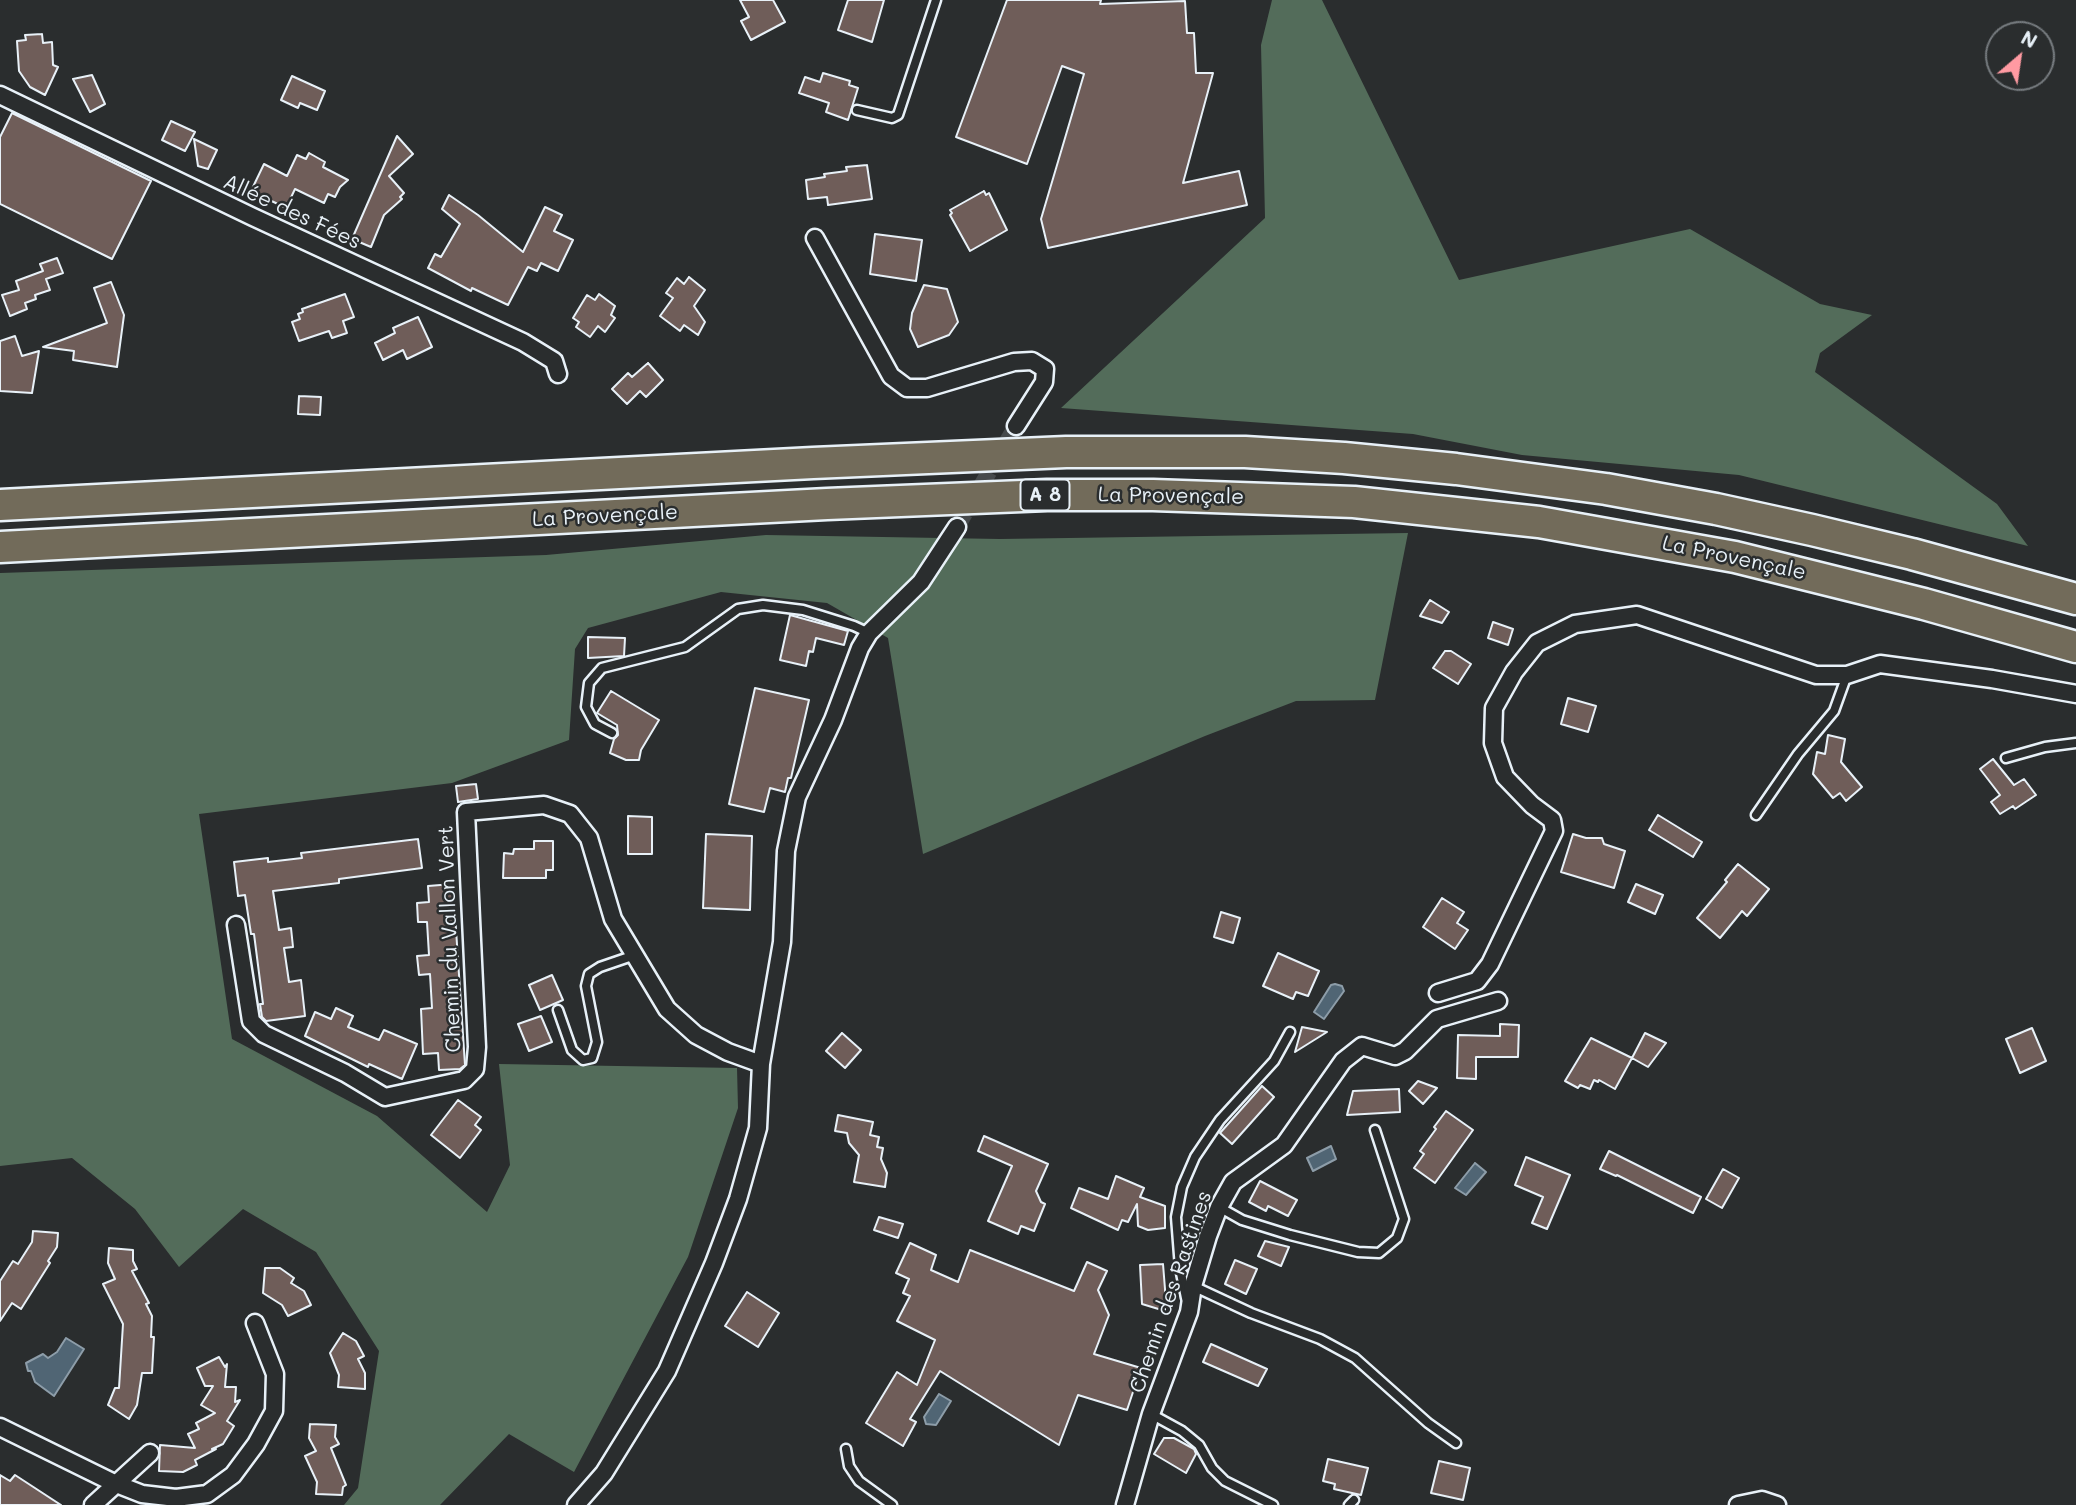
<!DOCTYPE html>
<meta charset="utf-8">
<style>
body{margin:0}
#map{position:relative;width:2076px;height:1505px;overflow:hidden;background:#2a2d2e;font-family:Mali,sans-serif}
canvas{display:block}
.north{position:absolute;left:1985px;top:21px;width:70px;height:70px;box-sizing:border-box;background:#2a2d2e;border:2px solid #767b7f;border-radius:50%;rotate:29deg;font-size:19px;font-weight:700;line-height:28px;text-align:center;color:#e8f1f8}
.north::after{content:'';display:block;margin:auto;width:24px;height:32px;background:#ff9aa2;clip-path:polygon(50% 0,100% 100%,50% 72%,0 100%)}
</style>
<div id="map">
<canvas width="2076" height="1505"></canvas>
<div class="north">N</div>
</div>
<script>
const ctx = document.querySelector('canvas').getContext('2d');
ctx.lineJoin = 'round';
function paint(path, color) {
  ctx.fillStyle = color;
  ctx.fill(path, 'evenodd');
}
function poly(rows) {
  const path = new Path2D();
  for (const r of rows) {
    path.moveTo(r[0], r[1]);
    for (let i = 2; i < r.length; i += 2) path.lineTo(r[i], r[i + 1]);
  }
  return path;
}
function trace(path, color, width, dash) {
  ctx.strokeStyle = color;
  ctx.lineWidth = width;
  ctx.lineCap = dash ? 'butt' : 'round';
  ctx.setLineDash(dash || []);
  ctx.stroke(path);
}
function write(font, color, halo, rows, align = 'center') {
  ctx.font = font + ' Mali,sans-serif';
  ctx.lineWidth = 5;
  ctx.setLineDash([]);
  ctx.textBaseline = 'middle';
  ctx.strokeStyle = halo;
  ctx.fillStyle = color;
  for (const [text, x, y, turn = 0] of rows) {
    ctx.save();
    ctx.translate(x, y);
    ctx.rotate((+turn || 0) * Math.PI / 180);
    ctx.textAlign = isNaN(turn) ? turn : align;
    if (halo) ctx.strokeText(text, 0, 0);
    ctx.fillText(text, 0, 0);
    ctx.restore();
  }
}
paint(poly([
 [1272,0,1322,0,1459,280,1690,229,1820,304,1872,315,1820,353,1815,372,1997,504,2028,546,1739,475,1522,455,1413,434,1061,408,1265,218,1261,45],
 [1408,533,1375,700,1296,701,1205,736,923,854,888,638,827,603,721,592,588,628,575,649,569,740,452,783,199,814,232,1039,377,1116,487,1212,510,1165,499,1064,737,1068,738,1108,688,1257,574,1472,509,1434,440,1505,344,1505,358,1488,379,1351,316,1252,243,1209,179,1267,135,1209,72,1158,0,1166,0,573,546,555,766,535,1000,539]
]), '#536c5a');
const water = poly([
 [1335,984,1342,986,1344,991,1324,1019,1314,1012,1331,985,1335,984],
 [1331,1146,1336,1159,1313,1171,1307,1158,1331,1146],
 [1475,1163,1486,1172,1466,1195,1455,1188,1475,1163],
 [66,1338,84,1349,54,1396,35,1382,31,1371,28,1371,26,1363,43,1354,48,1358,57,1352,66,1338],
 [939,1394,951,1401,936,1425,926,1424,924,1417,939,1394]
]);
paint(water, '#506574');
trace(water, '#8d9da9', 2);
const building = poly([
 [740,0,773,0,785,22,751,40,741,21,749,17,740,0],
 [848,0,884,0,872,42,838,30,848,0],
 [1007,0,1101,0,1100,4,1185,1,1187,33,1194,33,1196,73,1213,73,1183,183,1239,171,1247,205,1048,248,1041,219,1084,74,1062,66,1027,164,956,137,1007,0],
 [42,34,43,43,52,42,53,65,58,67,45,95,30,87,19,71,17,41,26,40,25,35,42,34],
 [823,73,850,81,849,85,858,88,848,120,826,112,829,103,799,93,805,77,820,82,823,73],
 [92,75,105,104,90,112,73,79,92,75],
 [292,76,325,91,317,110,300,103,298,108,281,100,292,76],
 [12,113,151,181,112,259,0,204,0,137,12,113],
 [171,121,195,132,185,151,162,140,171,121],
 [397,136,413,154,389,176,404,193,400,197,402,199,384,215,371,247,352,239,397,136],
 [194,139,217,150,208,169,198,166,194,139],
 [309,153,325,162,323,167,348,180,340,187,335,197,328,194,324,203,295,189,286,208,251,191,264,164,287,176,297,155,306,159,309,153],
 [867,165,872,199,828,205,827,197,808,199,806,180,825,177,824,174,847,171,846,167,867,165],
 [984,191,986,195,989,193,1007,230,970,251,950,215,952,213,950,210,984,191],
 [449,195,478,215,523,252,545,207,562,215,554,231,573,240,558,271,541,263,537,271,528,267,508,305,472,288,471,291,428,268,435,254,441,257,460,224,442,209,449,195],
 [875,234,922,240,916,281,870,274,875,234],
 [57,258,63,273,46,279,50,290,35,295,36,299,25,303,27,309,10,316,2,295,19,290,16,281,43,271,40,264,57,258],
 [689,277,705,290,694,306,705,322,698,335,684,325,680,331,660,316,673,298,666,293,677,278,684,284,689,277],
 [111,282,124,315,117,367,73,360,74,351,43,347,107,323,94,288,111,282],
 [924,285,947,289,958,322,949,335,918,347,910,329,912,313,924,285],
 [345,294,354,317,343,321,347,333,332,338,329,331,299,341,292,322,300,319,298,314,303,312,302,309,345,294],
 [599,294,615,306,611,315,615,318,605,332,598,326,590,337,576,327,579,322,573,318,587,295,595,300,599,294],
 [418,317,432,347,407,359,403,350,383,360,375,343,395,333,393,328,418,317],
 [15,336,22,356,39,351,32,393,0,391,0,341,15,336],
 [648,363,663,380,646,397,640,391,627,404,612,389,628,373,632,377,648,363],
 [299,396,321,397,320,415,298,414,299,396],
 [1430,600,1449,612,1442,623,1420,616,1430,600],
 [790,615,848,631,844,645,816,638,813,652,809,651,806,666,780,660,790,615],
 [1493,622,1513,629,1508,645,1488,638,1493,622],
 [588,637,625,638,624,656,588,658,588,637],
 [1445,651,1451,651,1471,664,1458,684,1433,668,1445,651],
 [755,688,809,700,791,778,788,778,785,792,770,788,764,812,729,804,755,688],
 [611,691,659,720,641,750,639,760,626,760,610,753,614,739,618,735,617,725,597,713,611,691],
 [1568,698,1596,706,1588,732,1561,724,1568,698],
 [1828,735,1845,739,1841,762,1862,787,1846,801,1840,793,1833,798,1813,774,1817,752,1825,754,1828,735],
 [1993,759,2014,785,2024,779,2036,795,2015,809,2013,806,2000,814,1991,802,2000,795,1980,769,1993,759],
 [476,784,478,799,458,802,456,786,476,784],
 [1658,815,1702,842,1693,857,1649,830,1658,815],
 [628,816,652,817,652,854,628,854,628,816],
 [706,834,752,836,750,910,703,908,706,834],
 [1573,834,1586,838,1602,838,1604,844,1625,851,1614,888,1561,872,1573,834],
 [418,839,422,868,339,879,339,883,273,891,279,930,291,928,293,947,284,948,289,982,301,980,305,1016,266,1021,262,1017,260,1004,263,1004,254,934,251,934,245,895,238,896,234,862,268,858,268,862,302,858,301,853,418,839],
 [534,841,553,841,553,870,546,870,546,878,503,878,504,853,513,854,514,849,534,849,534,841],
 [1738,864,1769,889,1747,916,1742,911,1720,938,1697,918,1727,882,1725,880,1738,864],
 [453,884,465,1065,460,1069,439,1070,438,1053,423,1054,421,1009,432,1008,430,974,419,975,417,956,429,955,427,922,418,922,417,903,429,902,428,886,453,884],
 [1636,884,1663,895,1655,914,1628,902,1636,884],
 [1442,898,1464,912,1457,923,1468,930,1455,949,1423,927,1442,898],
 [1221,912,1240,918,1233,943,1214,937,1221,912],
 [1278,953,1319,971,1308,996,1296,992,1293,999,1263,986,1278,953],
 [552,975,563,1000,540,1010,529,985,552,975],
 [336,1008,353,1016,348,1027,379,1040,384,1030,417,1044,402,1079,369,1064,368,1067,305,1036,315,1012,331,1019,336,1008],
 [541,1016,552,1042,529,1051,518,1024,541,1016],
 [1500,1024,1519,1025,1518,1057,1476,1057,1476,1079,1457,1078,1458,1035,1500,1036,1500,1024],
 [1302,1027,1327,1032,1295,1052,1302,1027],
 [2032,1028,2046,1061,2020,1073,2006,1039,2032,1028],
 [842,1033,861,1050,845,1068,826,1051,842,1033],
 [1645,1033,1666,1043,1648,1067,1632,1058,1645,1033],
 [1591,1038,1632,1058,1615,1089,1599,1080,1598,1082,1594,1080,1590,1089,1580,1085,1578,1088,1565,1081,1591,1038],
 [1418,1081,1437,1088,1423,1104,1409,1091,1418,1081],
 [1262,1086,1274,1097,1232,1144,1220,1133,1262,1086],
 [1399,1089,1400,1112,1347,1115,1353,1091,1399,1089],
 [458,1100,481,1117,475,1125,481,1130,460,1158,431,1135,458,1100],
 [1446,1111,1473,1130,1435,1183,1414,1168,1424,1154,1420,1151,1436,1129,1434,1127,1446,1111],
 [838,1115,873,1122,870,1135,879,1137,877,1147,883,1148,881,1159,887,1173,885,1187,854,1182,859,1155,849,1143,847,1133,835,1131,838,1115],
 [984,1136,1048,1164,1036,1191,1041,1202,1045,1204,1034,1231,1021,1226,1018,1234,988,1221,1012,1166,978,1151,984,1136],
 [1609,1151,1701,1197,1693,1213,1617,1175,1616,1176,1600,1169,1609,1151],
 [1526,1157,1570,1175,1547,1229,1532,1223,1543,1197,1515,1185,1526,1157],
 [1723,1169,1739,1178,1722,1208,1706,1199,1723,1169],
 [1116,1176,1144,1188,1140,1197,1165,1206,1165,1228,1148,1230,1138,1226,1137,1204,1128,1222,1122,1220,1118,1230,1071,1208,1079,1188,1108,1199,1116,1176],
 [1260,1181,1297,1200,1288,1216,1268,1206,1266,1211,1249,1202,1260,1181],
 [879,1217,903,1224,898,1238,874,1230,879,1217],
 [33,1231,58,1233,57,1247,48,1261,50,1263,21,1309,12,1303,0,1321,0,1281,13,1261,18,1264,32,1242,33,1231],
 [1265,1241,1289,1247,1281,1266,1258,1256,1265,1241],
 [910,1243,936,1255,931,1270,958,1282,970,1250,1074,1291,1087,1262,1107,1271,1098,1290,1109,1315,1094,1354,1141,1368,1127,1410,1078,1395,1059,1445,940,1371,910,1419,916,1422,903,1446,866,1423,897,1372,917,1385,935,1340,897,1321,910,1296,903,1293,909,1279,896,1273,910,1243],
 [109,1248,133,1250,133,1261,137,1269,132,1271,149,1303,146,1304,152,1316,151,1337,154,1337,152,1373,142,1373,137,1405,129,1419,108,1405,115,1388,119,1388,123,1324,103,1284,115,1279,108,1263,109,1248],
 [1235,1260,1257,1269,1246,1294,1225,1284,1235,1260],
 [1163,1264,1165,1289,1165,1311,1142,1304,1140,1265,1163,1264],
 [265,1268,280,1268,294,1278,291,1283,304,1291,311,1305,288,1316,282,1305,263,1293,265,1268],
 [747,1292,779,1313,758,1347,725,1326,747,1292],
 [343,1333,356,1341,364,1356,358,1359,365,1373,365,1389,338,1387,339,1375,330,1353,343,1333],
 [1211,1344,1267,1369,1258,1386,1203,1362,1211,1344],
 [219,1357,225,1367,227,1364,225,1387,236,1387,235,1402,240,1400,227,1421,234,1426,223,1444,212,1449,216,1449,195,1460,197,1465,183,1472,159,1471,160,1445,195,1448,188,1434,199,1429,196,1423,215,1413,201,1405,213,1386,205,1386,197,1368,219,1357],
 [310,1424,336,1425,335,1437,339,1444,331,1448,346,1485,343,1487,342,1495,316,1494,317,1482,305,1456,316,1451,309,1438,310,1424],
 [1164,1438,1174,1438,1194,1449,1196,1454,1186,1473,1154,1454,1164,1438],
 [1328,1459,1368,1468,1361,1495,1334,1489,1335,1484,1323,1481,1328,1459],
 [1439,1461,1470,1468,1463,1500,1431,1493,1439,1461],
 [0,1475,10,1481,15,1475,61,1505,0,1505,0,1475]
]);
paint(building, '#6f5d59');
trace(building, '#e8f1f8', 2);
trace(poly([
 [957,527,1016,426]
]), '#464a4c', 16, [16, 8]);
const lane = poly([
 [857,110,892,118,898,115,936,0],
 [612,733,595,724,586,707,589,683,602,668,685,647,738,609,763,605,803,610,854,626,869,633],
 [2006,758,2045,747,2076,743],
 [1756,815,1798,754,1834,711,1847,675],
 [558,1010,572,1050,583,1060,592,1058,597,1042,586,986,589,974,600,967,635,955],
 [1219,1207,1242,1220,1290,1235,1358,1252,1379,1253,1397,1238,1404,1219,1375,1130],
 [1193,1286,1251,1313,1320,1339,1355,1358,1428,1423,1456,1443],
 [1186,1298,1180,1268,1176,1217,1182,1187,1195,1157,1220,1120,1274,1061,1290,1032],
 [1151,1414,1182,1431,1199,1445,1212,1468,1225,1481,1273,1505],
 [846,1449,849,1466,859,1481,892,1505],
 [1349,1505,1354,1500]
]);
const street = poly([
 [0,95,253,217,523,342,554,361,558,374],
 [815,238,891,376,907,388,927,388,1014,362,1032,361,1045,369,1044,382,1016,426],
 [236,925,251,1021,264,1034,345,1073,385,1097,464,1080,475,1069,477,1047,466,812,544,805,570,814,589,838,613,919,667,1009,696,1035,728,1052,761,1064],
 [1438,993,1477,981,1490,964,1554,831,1552,820,1532,805,1505,777,1493,743,1494,708,1514,672,1537,643,1575,624,1637,615,1816,675,1847,675,1880,664,1992,679,2076,694],
 [0,1427,114,1483,142,1494,176,1498,207,1494,233,1475,256,1444,274,1411,275,1374,255,1323],
 [93,1505,150,1453],
 [576,1505,604,1473,667,1371,714,1263,738,1199,758,1128,761,1064,782,942,786,851,797,797,833,720,860,648,869,633,921,582,957,527],
 [1125,1505,1151,1414,1189,1312,1193,1286,1208,1236,1219,1207,1233,1182,1284,1145,1343,1061,1362,1046,1395,1056,1405,1051,1437,1019,1498,1001],
 [1738,1505,1762,1500,1777,1505]
]);
const highway = poly([
 [0,505,813,463,1066,452,1245,452,1344,458,1456,469,1606,489,1716,509,1812,530,1912,554,2076,599],
 [0,547,827,504,1047,495,1153,495,1354,502,1539,522,1735,557,1924,604,2076,647]
]);
trace(lane, '#e8f1f8', 13);
trace(street, '#e8f1f8', 21);
trace(highway, '#e8f1f8', 35);
trace(lane, '#2a2d2e', 8);
trace(street, '#2a2d2e', 16);
trace(highway, '#726b5a', 30);
for (const [x, y, w] of [
 [1045,495,49]
]) {
  const box = new Path2D();
  box.roundRect(x - w / 2, y - 15.5, w, 31, 5);
  ctx.fillStyle = '#2a2d2e';
  ctx.fill(box);
  trace(box, '#e8f1f8', 2);
}
write('bold 19px', '#e8f1f8', null, [
 ["A 8",1045,495]
]);
write('21px', '#e8f1f8', '#2a2d2e', [
 ["Allée des Fées",292,212,25],
 ["La Provençale",1171,496,1],
 ["La Provençale",605,516,-3],
 ["La Provençale",1734,558,12],
 ["Chemin du Vallon Vert",450,939,-92],
 ["Chemin des Rastines",1171,1292,-71]
]);
</script>
